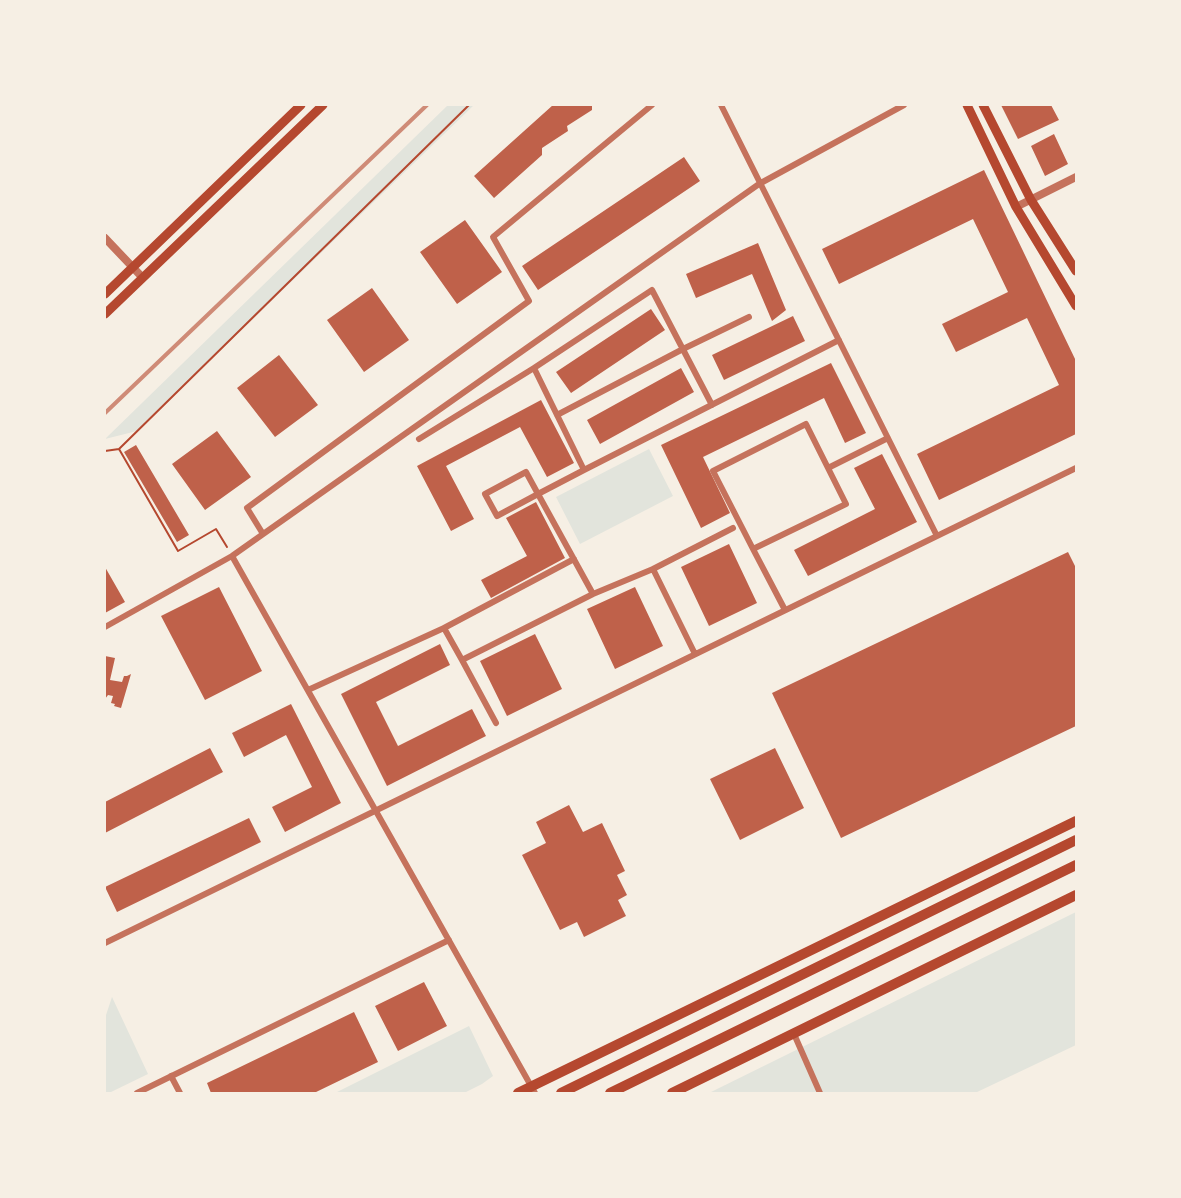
<!DOCTYPE html>
<style>
body{margin:0}
#map{position:relative;width:1181px;height:1198px;overflow:hidden;background:#f6efe4;font-family:"Noto Sans",sans-serif}
canvas{display:block}
.frame{position:absolute;inset:0;border:106px solid #f6efe4;pointer-events:none}
</style>
<div id="map">
<canvas width="1181" height="1198"></canvas>
<div class="frame"></div>
</div>
<script>
const ctx = document.querySelector('canvas').getContext('2d');
ctx.lineJoin = 'round';
function paint(path, color) {
  ctx.fillStyle = color;
  ctx.fill(path, 'evenodd');
}
function poly(rows) {
  const path = new Path2D();
  for (const r of rows) {
    path.moveTo(r[0], r[1]);
    for (let i = 2; i < r.length; i += 2) path.lineTo(r[i], r[i + 1]);
  }
  return path;
}
function trace(path, color, width, dash) {
  ctx.strokeStyle = color;
  ctx.lineWidth = width;
  ctx.lineCap = dash ? 'butt' : 'round';
  ctx.setLineDash(dash || []);
  ctx.stroke(path);
}
paint(poly([
 [448,105,474,105,137,431,105,439],
 [649,449,673,496,580,544,556,497],
 [1076,912,1076,1045,975,1093,709,1093],
 [112,997,148,1074,109,1093,105,1093,105,1018],
 [469,1026,493,1076,482,1084,464,1093,335,1093]
]), '#e2e4dc');
paint(poly([
 [553,105,592,105,592,110,567,126,568,131,542,148,542,155,494,198,474,176],
 [1001,105,1051,105,1059,120,1018,139],
 [1054,134,1068,164,1045,176,1031,146],
 [684,157,700,181,538,290,522,266],
 [984,170,1076,361,1076,434,939,500,917,454,1059,385,1027,318,956,352,942,324,1008,292,973,219,839,284,822,249],
 [465,220,502,272,457,304,420,252],
 [758,243,786,310,772,321,752,274,696,298,686,274],
 [372,288,409,340,364,372,327,320],
 [651,309,665,330,571,393,556,372],
 [793,316,805,341,724,380,712,355],
 [279,355,318,405,275,437,237,388],
 [831,363,866,433,845,443,824,398,703,457,730,513,701,528,661,445],
 [681,368,694,392,600,444,587,420],
 [541,400,574,463,547,477,520,427,446,466,474,519,451,531,417,466],
 [217,431,251,477,205,510,172,464],
 [136,445,189,535,177,542,124,452],
 [882,454,917,522,808,576,794,550,875,509,854,468],
 [536,502,565,558,491,598,481,580,527,556,506,518],
 [729,544,757,603,709,626,681,567],
 [1068,552,1076,568,1076,726,841,838,772,693],
 [105,567,125,602,105,613],
 [219,587,262,671,205,700,161,616],
 [635,587,663,646,615,669,587,609],
 [535,634,562,689,507,716,480,661],
 [440,644,450,665,376,702,398,746,472,709,486,736,387,786,341,694],
 [105,656,115,658,110,680,122,682,124,676,127,676,131,674,121,708,114,706,115,704,111,703,113,696,108,695,105,699],
 [291,704,341,803,285,832,272,807,312,787,286,735,244,757,232,733],
 [210,748,223,772,105,833,105,802],
 [775,748,804,808,740,840,710,779],
 [569,805,583,832,602,823,625,871,617,875,627,895,618,900,626,916,584,937,577,922,560,930,522,855,546,843,536,822],
 [249,818,261,842,117,912,105,887],
 [424,982,447,1026,398,1051,375,1006],
 [354,1012,378,1062,314,1093,211,1093,207,1083]
]), '#bf614a');
trace(poly([
 [105,451,119,449],
 [227,547,216,529,178,551,119,449,469,105]
]), '#b5482f', 2);
trace(poly([
 [721,105,937,536],
 [534,368,652,290,712,405],
 [557,415,683,349,749,317],
 [419,439,534,368,584,470],
 [828,468,888,438],
 [263,534,247,508,529,301,493,237,652,105],
 [753,549,846,504,806,424,713,471,753,549,785,610],
 [232,556,535,1093],
 [653,569,733,528],
 [105,627,232,556,759,184,904,105],
 [444,628,574,559],
 [695,654,653,569,593,594,538,494,526,472,485,494,497,516,538,494,584,470,839,340],
 [308,690,444,628,462,660],
 [496,723,462,660,593,594],
 [105,943,1076,468],
 [794,1034,820,1093],
 [171,1076,180,1093],
 [137,1093,449,940]
]), '#c5725c', 6);
trace(poly([
 [1016,207,1076,177],
 [105,238,142,277]
]), '#c5725c', 8);
trace(poly([
 [967,105,1016,207,1076,306],
 [983,105,1031,200,1076,271],
 [105,294,301,105],
 [105,314,323,105]
]), '#b5482f', 9);
trace(poly([
 [518,1093,1076,821],
 [672,1093,1076,895]
]), '#b5482f', 10);
trace(poly([
 [561,1093,1076,840],
 [610,1093,1076,865]
]), '#b5482f', 10);
trace(poly([
 [105,413,427,105]
]), '#cf8b77', 4);
</script>
